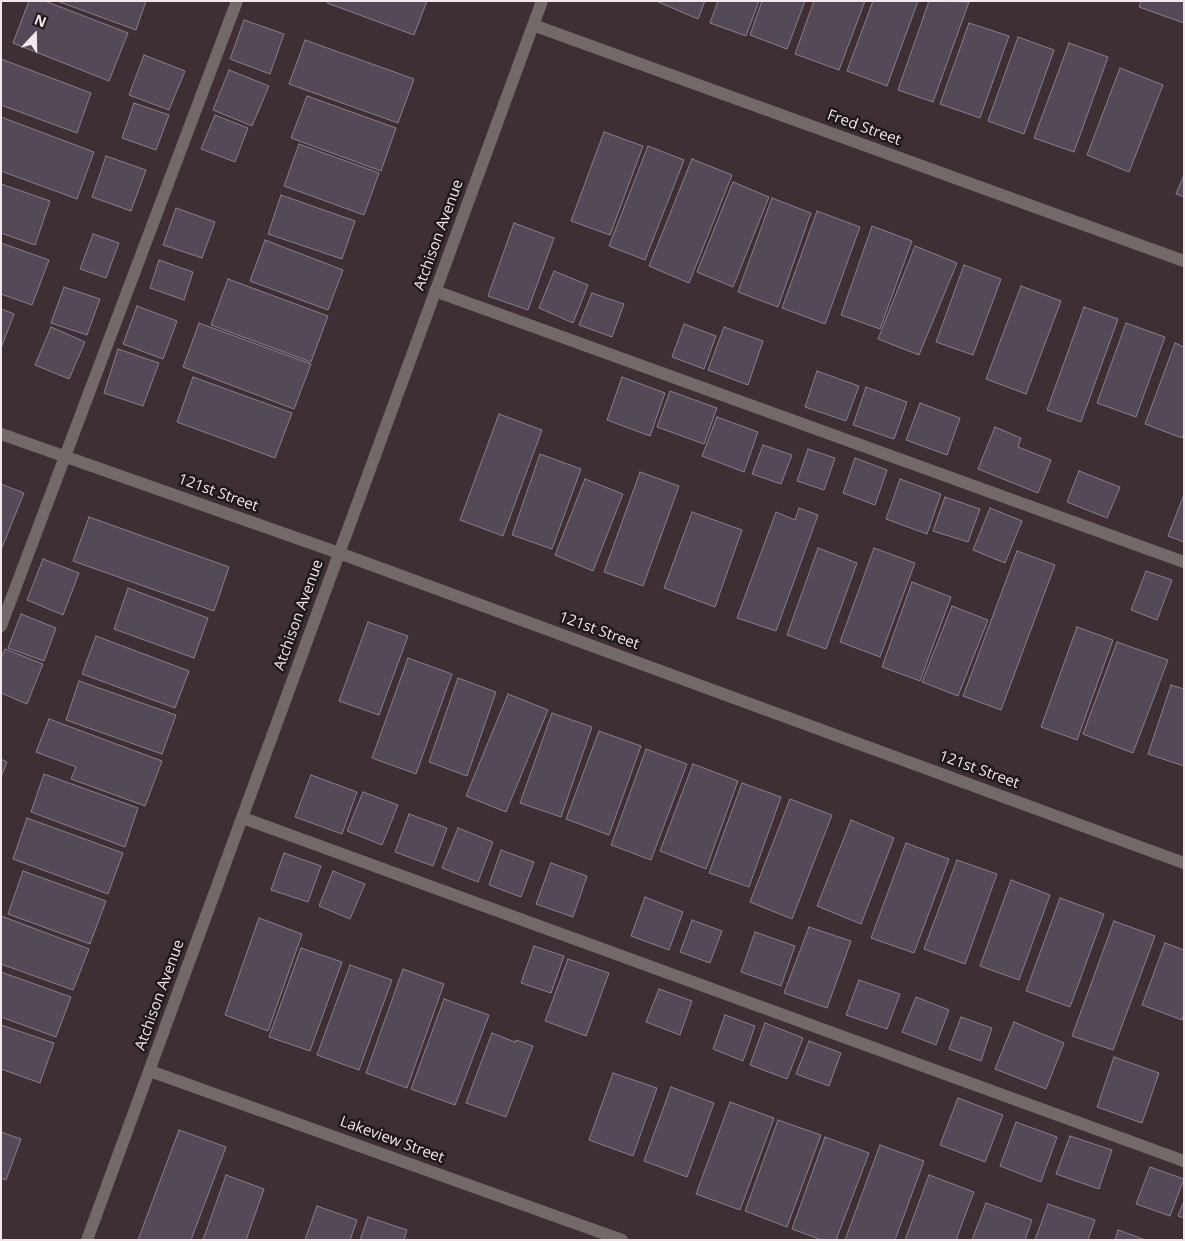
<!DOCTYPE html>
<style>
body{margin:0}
#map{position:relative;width:1185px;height:1241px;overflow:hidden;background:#3e2f35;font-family:"Open Sans",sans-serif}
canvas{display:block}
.frame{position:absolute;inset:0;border:2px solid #f2e7eb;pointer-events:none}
.north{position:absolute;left:10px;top:10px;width:50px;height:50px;-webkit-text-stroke:4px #20191c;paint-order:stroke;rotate:21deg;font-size:14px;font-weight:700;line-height:20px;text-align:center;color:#f2e7eb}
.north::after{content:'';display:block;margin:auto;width:18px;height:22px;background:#f2e7eb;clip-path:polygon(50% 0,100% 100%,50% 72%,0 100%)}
</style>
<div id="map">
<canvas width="1185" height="1241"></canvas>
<div class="frame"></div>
<div class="north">N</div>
</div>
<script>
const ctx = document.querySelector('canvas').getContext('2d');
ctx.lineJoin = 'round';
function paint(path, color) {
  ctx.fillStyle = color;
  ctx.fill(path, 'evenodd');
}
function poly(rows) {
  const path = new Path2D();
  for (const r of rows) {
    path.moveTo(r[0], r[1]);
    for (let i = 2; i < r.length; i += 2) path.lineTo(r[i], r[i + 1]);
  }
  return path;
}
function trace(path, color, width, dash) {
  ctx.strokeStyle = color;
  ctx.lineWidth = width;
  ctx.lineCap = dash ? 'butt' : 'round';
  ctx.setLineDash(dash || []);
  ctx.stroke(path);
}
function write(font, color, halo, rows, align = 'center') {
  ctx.font = font + ' "Open Sans",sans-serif';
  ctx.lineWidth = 5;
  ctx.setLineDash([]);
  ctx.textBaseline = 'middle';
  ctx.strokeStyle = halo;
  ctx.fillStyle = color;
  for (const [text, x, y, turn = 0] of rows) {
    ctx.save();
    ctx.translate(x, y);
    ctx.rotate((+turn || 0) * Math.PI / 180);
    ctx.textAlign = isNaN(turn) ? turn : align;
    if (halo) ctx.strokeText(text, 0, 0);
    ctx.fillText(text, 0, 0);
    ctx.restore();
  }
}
const building = poly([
 [29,1,45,1,128,33,109,81,13,43,29,1],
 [57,1,146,1,136,30,57,1],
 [328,1,427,1,414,35,327,3,328,1],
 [656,1,705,1,698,19,656,1],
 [718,1,759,1,746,36,710,23,718,1],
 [762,1,805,1,787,49,750,35,762,1],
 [814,1,865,1,839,70,795,54,814,1],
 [873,1,918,1,887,86,847,71,873,1],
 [929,1,969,2,933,102,898,90,929,1],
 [1141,1,1184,1,1184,23,1139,7,1141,1],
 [244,20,284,34,270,74,230,59,244,20],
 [969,23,1009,36,980,118,940,104,969,23],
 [1018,37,1054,50,1024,134,988,121,1018,37],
 [305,40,414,79,398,123,289,84,305,40],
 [1069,43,1108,57,1074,152,1034,138,1069,43],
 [144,55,185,71,169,110,129,95,144,55],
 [1,59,91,93,77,133,1,105,1,59],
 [1120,68,1163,85,1129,172,1087,155,1120,68],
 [229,70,269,86,252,126,213,110,229,70],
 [307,96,396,128,381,171,291,138,307,96],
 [134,103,169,115,156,150,122,138,134,103],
 [215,115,248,128,235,162,201,149,215,115],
 [1,117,94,152,77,199,1,171,1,117],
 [604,132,643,146,610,235,571,221,604,132],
 [299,144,379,173,364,215,284,186,299,144],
 [648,146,684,160,645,260,609,246,648,146],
 [106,156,146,170,131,211,92,197,106,156],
 [692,159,732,175,689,283,649,266,692,159],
 [1184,175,1184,197,1176,194,1184,175],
 [733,182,769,197,733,287,697,272,733,182],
 [1,184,50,201,35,245,1,233,1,184],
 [281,195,355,221,342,259,268,234,281,195],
 [772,198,811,213,778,307,738,292,772,198],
 [176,208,215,222,202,258,163,245,176,208],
 [817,211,860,227,825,324,782,308,817,211],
 [514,223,554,238,528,310,488,296,514,223],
 [872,226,912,241,880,329,841,315,872,226],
 [93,234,119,243,106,278,80,269,93,234],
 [265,240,343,270,328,310,250,281,265,240],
 [1,243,49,260,32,305,1,294,1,243],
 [915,246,957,263,919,355,878,339,915,246],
 [159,260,193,272,184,300,150,288,159,260],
 [964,265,1001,279,973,355,936,342,964,265],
 [554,271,588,285,573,323,539,308,554,271],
 [228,279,328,316,311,362,211,325,228,279],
 [1021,286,1061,301,1026,394,986,379,1021,286],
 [64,287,100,299,87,335,51,323,64,287],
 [592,293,624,304,612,337,579,325,592,293],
 [137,306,177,321,163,359,123,344,137,306],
 [1084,307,1118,319,1081,422,1047,410,1084,307],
 [1,309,14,314,1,348,1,309],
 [199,323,311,364,294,409,183,367,199,323],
 [1126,323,1165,337,1136,417,1097,403,1126,323],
 [684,324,716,336,704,369,672,357,684,324],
 [51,327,85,342,69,379,35,365,51,327],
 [724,327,763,341,748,385,708,370,724,327],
 [1175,343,1184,347,1184,433,1182,438,1145,424,1175,343],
 [118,349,159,363,143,406,104,393,118,349],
 [817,371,859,386,846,421,805,407,817,371],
 [193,377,292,413,275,458,177,422,193,377],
 [622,377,665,393,650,436,607,420,622,377],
 [866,387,907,402,894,439,853,425,866,387],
 [670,391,717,408,704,444,657,427,670,391],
 [920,403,960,418,947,455,906,440,920,403],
 [499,414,542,430,503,536,460,520,499,414],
 [717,417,758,432,744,472,702,456,717,417],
 [995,427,1021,438,1018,447,1051,460,1038,493,978,469,995,427],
 [763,445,792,455,781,484,752,474,763,445],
 [808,449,835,458,824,490,797,481,808,449],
 [540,454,581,469,552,549,512,535,540,454],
 [855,458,887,470,875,505,843,493,855,458],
 [1079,471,1120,487,1107,518,1067,502,1079,471],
 [640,472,679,486,643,586,604,572,640,472],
 [585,479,623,494,593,571,555,555,585,479],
 [900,479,941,494,927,534,886,519,900,479],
 [1,484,24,493,1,550,1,484],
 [945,497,980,509,968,542,933,531,945,497],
 [1183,497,1184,497,1184,542,1168,536,1183,497],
 [799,508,818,515,776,631,737,618,776,512,795,520,799,508],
 [990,508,1022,521,1005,563,973,550,990,508],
 [692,512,742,530,715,607,664,588,692,512],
 [89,517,229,567,214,611,73,561,89,517],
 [818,548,857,563,826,649,787,635,818,548],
 [874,548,915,563,880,657,840,642,874,548],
 [1017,551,1055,565,1001,710,963,696,1017,551],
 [43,559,79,573,63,615,27,600,43,559],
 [1146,571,1172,580,1157,620,1131,610,1146,571],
 [912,582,951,597,920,681,882,667,912,582],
 [128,588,208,618,194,658,114,629,128,588],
 [952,606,988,620,958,696,922,682,952,606],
 [21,614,56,628,44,661,8,648,21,614],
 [368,622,408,636,379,715,339,701,368,622],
 [1077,627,1113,640,1077,740,1041,727,1077,627],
 [96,636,189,671,175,708,82,674,96,636],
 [1117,642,1168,660,1133,753,1083,734,1117,642],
 [5,649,43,664,27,704,1,693,1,658,5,649],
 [408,658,452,674,416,774,372,758,408,658],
 [458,678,496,692,467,776,429,762,458,678],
 [79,681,176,715,162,754,66,720,79,681],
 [1171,685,1184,689,1184,766,1148,754,1171,685],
 [508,694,548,710,506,812,466,796,508,694],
 [552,713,592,727,561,817,520,803,552,713],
 [49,719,162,761,145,806,71,779,76,767,36,752,49,719],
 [599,731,641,746,609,835,566,819,599,731],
 [646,749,687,764,651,860,611,845,646,749],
 [1,759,7,762,1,777,1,759],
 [693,764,738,781,706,869,660,851,693,764],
 [44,774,138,808,125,847,31,812,44,774],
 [311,775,357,792,342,834,295,817,311,775],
 [742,783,781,797,749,887,709,873,742,783],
 [363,792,398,805,382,845,347,831,363,792],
 [790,799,832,815,792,919,750,902,790,799],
 [409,814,447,828,433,866,395,852,409,814],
 [27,818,123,853,108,894,13,859,27,818],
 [851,820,894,838,861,924,817,906,851,820],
 [458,828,493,842,478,882,442,868,458,828],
 [906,843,949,859,914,953,871,938,906,843],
 [501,850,534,862,521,897,489,885,501,850],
 [284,853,321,866,308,902,271,890,284,853],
 [957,860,997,874,965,964,924,949,957,860],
 [551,863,587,876,573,917,536,904,551,863],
 [23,871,106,901,90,944,8,914,23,871],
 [333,871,365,884,350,919,319,906,333,871],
 [1011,880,1050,895,1019,980,980,966,1011,880],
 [645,897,683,912,669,950,631,936,645,897],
 [1060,898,1104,914,1070,1007,1026,991,1060,898],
 [1,916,89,949,73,990,1,964,1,916],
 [259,918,302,934,268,1031,225,1015,259,918],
 [692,920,722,931,710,963,680,952,692,920],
 [1114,921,1155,936,1113,1050,1072,1036,1114,921],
 [809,927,851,941,827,1008,784,993,809,927],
 [755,932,795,946,781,986,741,972,755,932],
 [1165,943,1184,950,1184,1014,1182,1020,1142,1005,1165,943],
 [534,946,564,956,551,993,521,983,534,946],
 [301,948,342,962,310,1051,269,1037,301,948],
 [568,959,609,973,586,1036,545,1021,568,959],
 [350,965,392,980,359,1070,317,1055,350,965],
 [403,969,444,984,407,1088,366,1073,403,969],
 [1,972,71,997,56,1037,1,1017,1,972],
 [859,980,900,994,887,1029,846,1015,859,980],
 [659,989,692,1001,680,1035,646,1022,659,989],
 [916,997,949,1010,936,1045,902,1032,916,997],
 [444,999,489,1015,455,1105,411,1089,444,999],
 [725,1015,755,1026,743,1061,713,1049,725,1015],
 [961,1017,992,1028,981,1061,949,1049,961,1017],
 [1014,1022,1064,1043,1046,1089,995,1069,1014,1022],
 [765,1023,803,1038,787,1079,750,1065,765,1023],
 [1,1025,54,1043,40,1083,1,1069,1,1025],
 [492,1033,515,1042,516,1040,533,1046,506,1117,466,1103,492,1033],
 [809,1041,841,1053,829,1086,796,1074,809,1041],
 [1114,1057,1159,1073,1142,1123,1097,1107,1114,1057],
 [613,1073,657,1088,633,1156,589,1140,613,1073],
 [671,1087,714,1103,687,1177,644,1161,671,1087],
 [958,1098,1003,1115,985,1162,940,1145,958,1098],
 [730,1102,774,1118,740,1210,696,1194,730,1102],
 [778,1120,821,1135,787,1227,745,1211,778,1120],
 [1016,1122,1057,1137,1041,1182,1000,1166,1016,1122],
 [179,1130,226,1147,191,1240,138,1240,179,1130],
 [1,1132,21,1139,6,1180,1,1178,1,1132],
 [1070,1136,1112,1150,1099,1189,1056,1174,1070,1136],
 [825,1137,869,1153,836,1240,822,1240,792,1229,825,1137],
 [880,1145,924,1161,895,1240,845,1240,880,1145],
 [1150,1167,1184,1179,1170,1216,1136,1204,1150,1167],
 [226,1175,264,1189,246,1240,203,1240,226,1175],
 [929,1175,974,1192,956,1240,905,1240,929,1175],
 [1184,1201,1184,1218,1178,1216,1184,1201],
 [986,1203,1032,1220,1025,1240,972,1240,986,1203],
 [1048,1204,1095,1220,1088,1240,1035,1240,1048,1204],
 [317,1206,357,1220,350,1240,305,1240,317,1206],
 [368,1217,407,1230,404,1240,360,1240,368,1217],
 [1118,1230,1146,1240,1115,1240,1118,1230]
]);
paint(building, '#544956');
trace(building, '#897e8c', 1);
trace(poly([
 [435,291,1184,562],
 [1,626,237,1],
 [243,818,1184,1161]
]), '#726968', 12);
trace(poly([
 [533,25,1184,261],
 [150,1071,622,1240],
 [87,1240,542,1]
]), '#726968', 12);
trace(poly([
 [1,434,339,553,1184,863]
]), '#726968', 12);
write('15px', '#f2e7eb', '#20191c', [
 ["Fred Street",864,128,20],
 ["Atchison Avenue",439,235,-70],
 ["121st Street",218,493,20],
 ["Atchison Avenue",299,615,-70],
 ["121st Street",599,631,20],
 ["121st Street",979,770,20],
 ["Atchison Avenue",160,995,-70],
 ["Lakeview Street",392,1140,20]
]);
</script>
